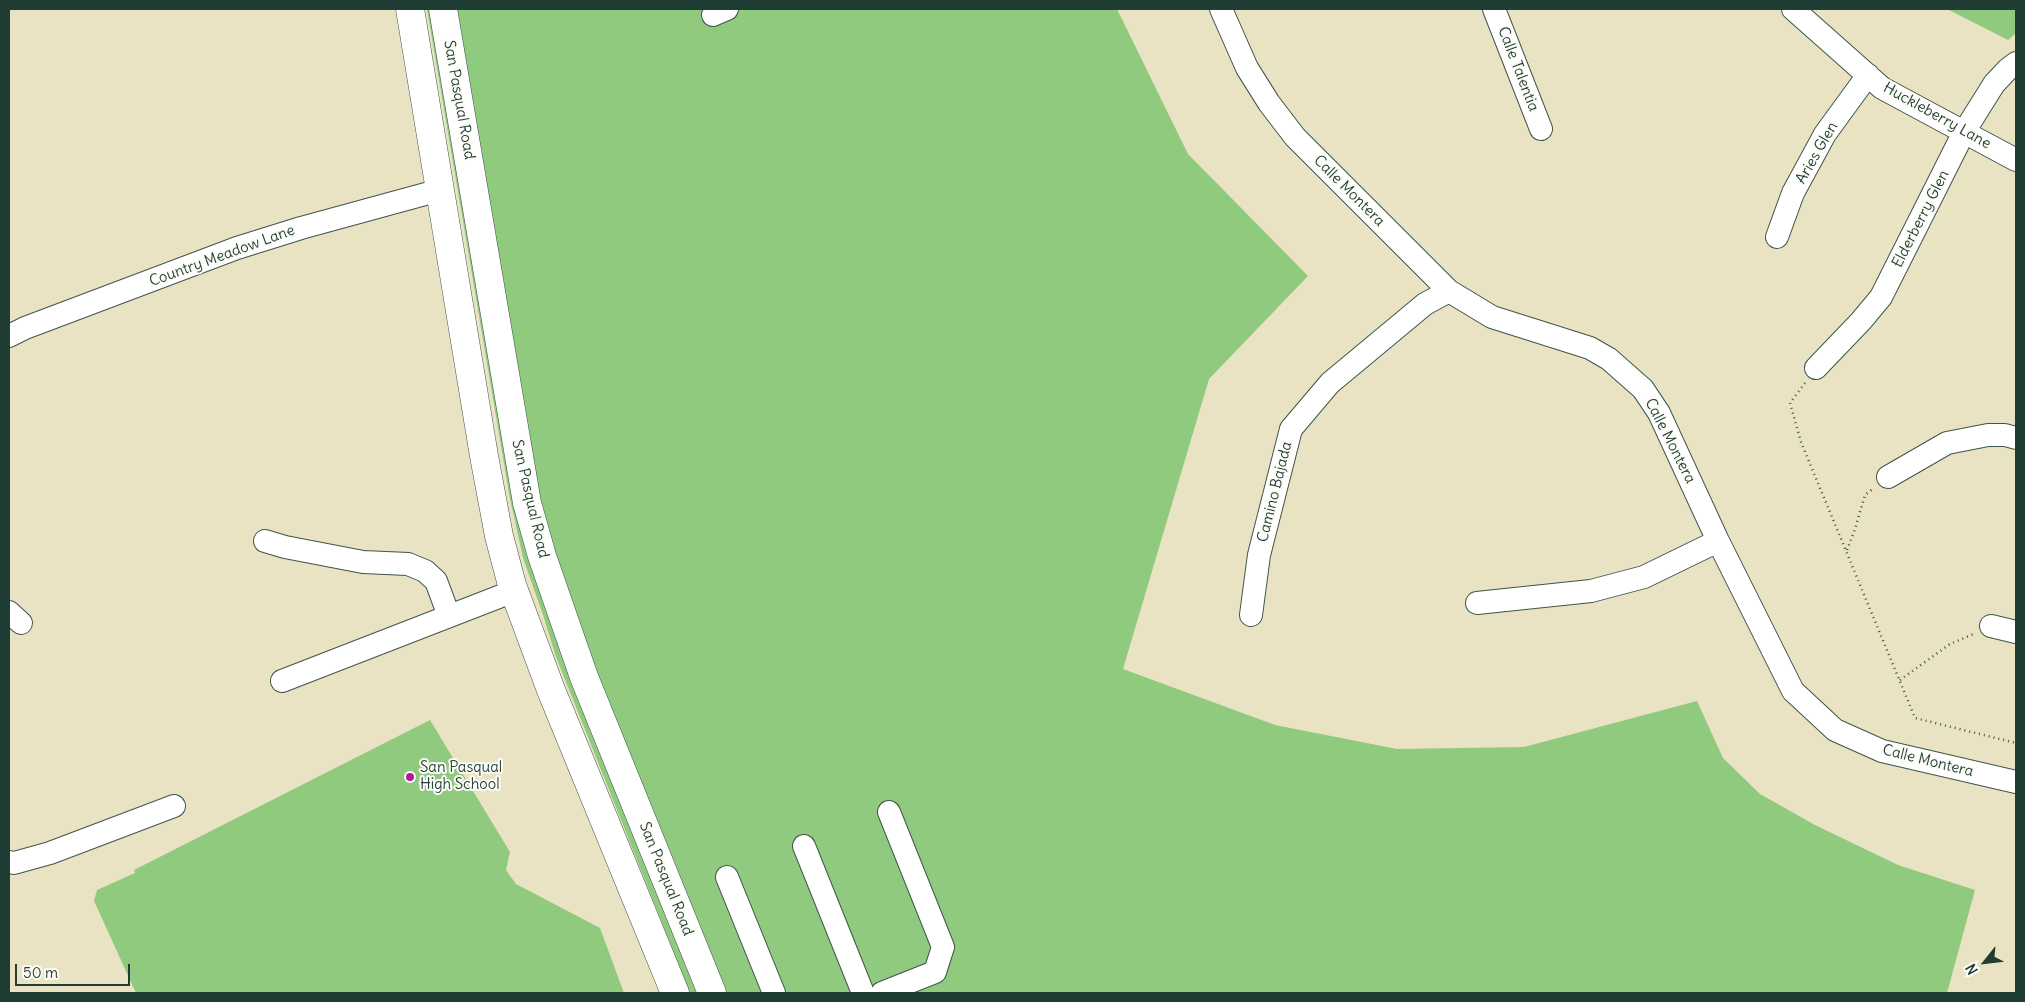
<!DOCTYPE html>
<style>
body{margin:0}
#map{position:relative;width:2025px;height:1002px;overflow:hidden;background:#e9e3c3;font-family:Delius,sans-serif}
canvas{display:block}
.frame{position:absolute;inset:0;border:10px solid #1f3d34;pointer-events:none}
.north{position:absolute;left:1960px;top:937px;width:50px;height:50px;-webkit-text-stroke:4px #fdfcf7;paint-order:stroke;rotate:241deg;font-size:14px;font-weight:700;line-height:20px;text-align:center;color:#1f3d34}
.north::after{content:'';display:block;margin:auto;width:18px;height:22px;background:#1f3d34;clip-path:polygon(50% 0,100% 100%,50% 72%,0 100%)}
.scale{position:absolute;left:15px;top:964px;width:115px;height:22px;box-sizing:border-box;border:2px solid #1f3d34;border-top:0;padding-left:6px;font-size:15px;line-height:18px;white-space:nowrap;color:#1f3d34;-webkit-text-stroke:4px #fdfcf7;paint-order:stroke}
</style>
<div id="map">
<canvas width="2025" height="1002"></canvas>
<div class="frame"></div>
<div class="north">N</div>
<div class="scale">50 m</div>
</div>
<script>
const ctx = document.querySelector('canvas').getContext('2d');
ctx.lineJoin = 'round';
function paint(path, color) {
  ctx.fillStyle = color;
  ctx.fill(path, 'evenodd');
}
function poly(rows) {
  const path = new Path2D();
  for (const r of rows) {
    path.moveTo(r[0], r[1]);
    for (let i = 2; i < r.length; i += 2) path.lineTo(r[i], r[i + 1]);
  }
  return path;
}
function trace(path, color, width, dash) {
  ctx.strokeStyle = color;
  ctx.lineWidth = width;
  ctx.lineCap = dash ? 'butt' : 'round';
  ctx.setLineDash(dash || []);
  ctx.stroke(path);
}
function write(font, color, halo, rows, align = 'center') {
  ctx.font = font + ' Delius,sans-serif';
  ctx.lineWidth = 4;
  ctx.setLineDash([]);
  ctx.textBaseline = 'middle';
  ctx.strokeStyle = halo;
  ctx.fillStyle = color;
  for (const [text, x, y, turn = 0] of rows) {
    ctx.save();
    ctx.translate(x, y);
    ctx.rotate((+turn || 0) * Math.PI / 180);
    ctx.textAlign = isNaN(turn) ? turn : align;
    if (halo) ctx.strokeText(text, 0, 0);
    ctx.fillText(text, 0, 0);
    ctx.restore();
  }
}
paint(poly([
 [427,9,1117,9,1188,154,1308,276,1209,379,1123,669,1275,725,1397,749,1524,747,1697,701,1723,758,1760,794,1815,825,1898,865,1975,890,1947,993,690,993,556,657,543,615,523,558,510,499],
 [1947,9,2016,9,2016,33,2008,40],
 [430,720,510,852,506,870,516,884,600,928,624,993,136,993,94,901,97,890,135,873,134,870]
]), '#90ca7e');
const minor = poly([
 [1221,9,1247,68,1269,103,1295,137,1449,291,1492,317,1590,348,1609,359,1643,389,1659,413,1718,541,1793,691,1835,730,1882,751,2016,782],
 [1494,9,1541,129],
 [1793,9,1882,88,2016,160],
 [713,15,727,9],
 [1777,237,1793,193,1825,134,1868,75],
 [9,336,25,328,237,248,301,228,440,190],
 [1816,368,1861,321,1881,297,1964,132,1994,84,2008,69,2016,63],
 [1888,477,1947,443,1988,435,2005,435,2016,438],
 [265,541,285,547,363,562,408,564,425,571,436,581,449,616],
 [1477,603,1591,591,1644,577,1718,541],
 [9,612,21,623],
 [1251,615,1259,555,1291,429,1330,383,1425,304,1449,291],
 [1991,626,2016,632],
 [282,681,514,591],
 [804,846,863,993],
 [9,862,14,863,50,853,174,806],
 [727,877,774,993],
 [882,993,935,972,943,947,889,812]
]);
const major = poly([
 [410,9,484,456,499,536,512,585,551,690,675,993],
 [443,9,527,503,542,556,584,677,712,993]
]);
trace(minor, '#3d5649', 24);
trace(major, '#3d5649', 29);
trace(poly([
 [1805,383,1790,403,1801,442,1915,718,2016,743],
 [1847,550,1855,529,1865,495,1874,488],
 [1900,680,1950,644,1976,633]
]), '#3d5649', 2.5, [1, 4]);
trace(minor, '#fff', 22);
trace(major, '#fff', 28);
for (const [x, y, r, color] of [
 [410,777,5,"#b5179e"]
]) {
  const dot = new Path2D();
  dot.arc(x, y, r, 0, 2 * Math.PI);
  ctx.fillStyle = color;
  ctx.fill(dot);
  trace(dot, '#fdfcf7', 2);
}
write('15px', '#1f3d34', '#fdfcf7', [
 ["Calle Talentia",1518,69,69],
 ["San Pasqual Road",459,100,80],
 ["Huckleberry Lane",1937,116,29],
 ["Aries Glen",1817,153,-60],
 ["Calle Montera",1349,191,45],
 ["Elderberry Glen",1921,219,-63],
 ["Country Meadow Lane",222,256,-20],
 ["Calle Montera",1670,441,63],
 ["Camino Bajada",1275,492,-76],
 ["San Pasqual Road",530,499,77],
 ["Calle Montera",1928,761,14],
 ["San Pasqual Road",666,879,68]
]);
write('15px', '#1f3d34', '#fdfcf7', [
 ["San Pasqual",420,768],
 ["High School",420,785]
], 'left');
</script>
